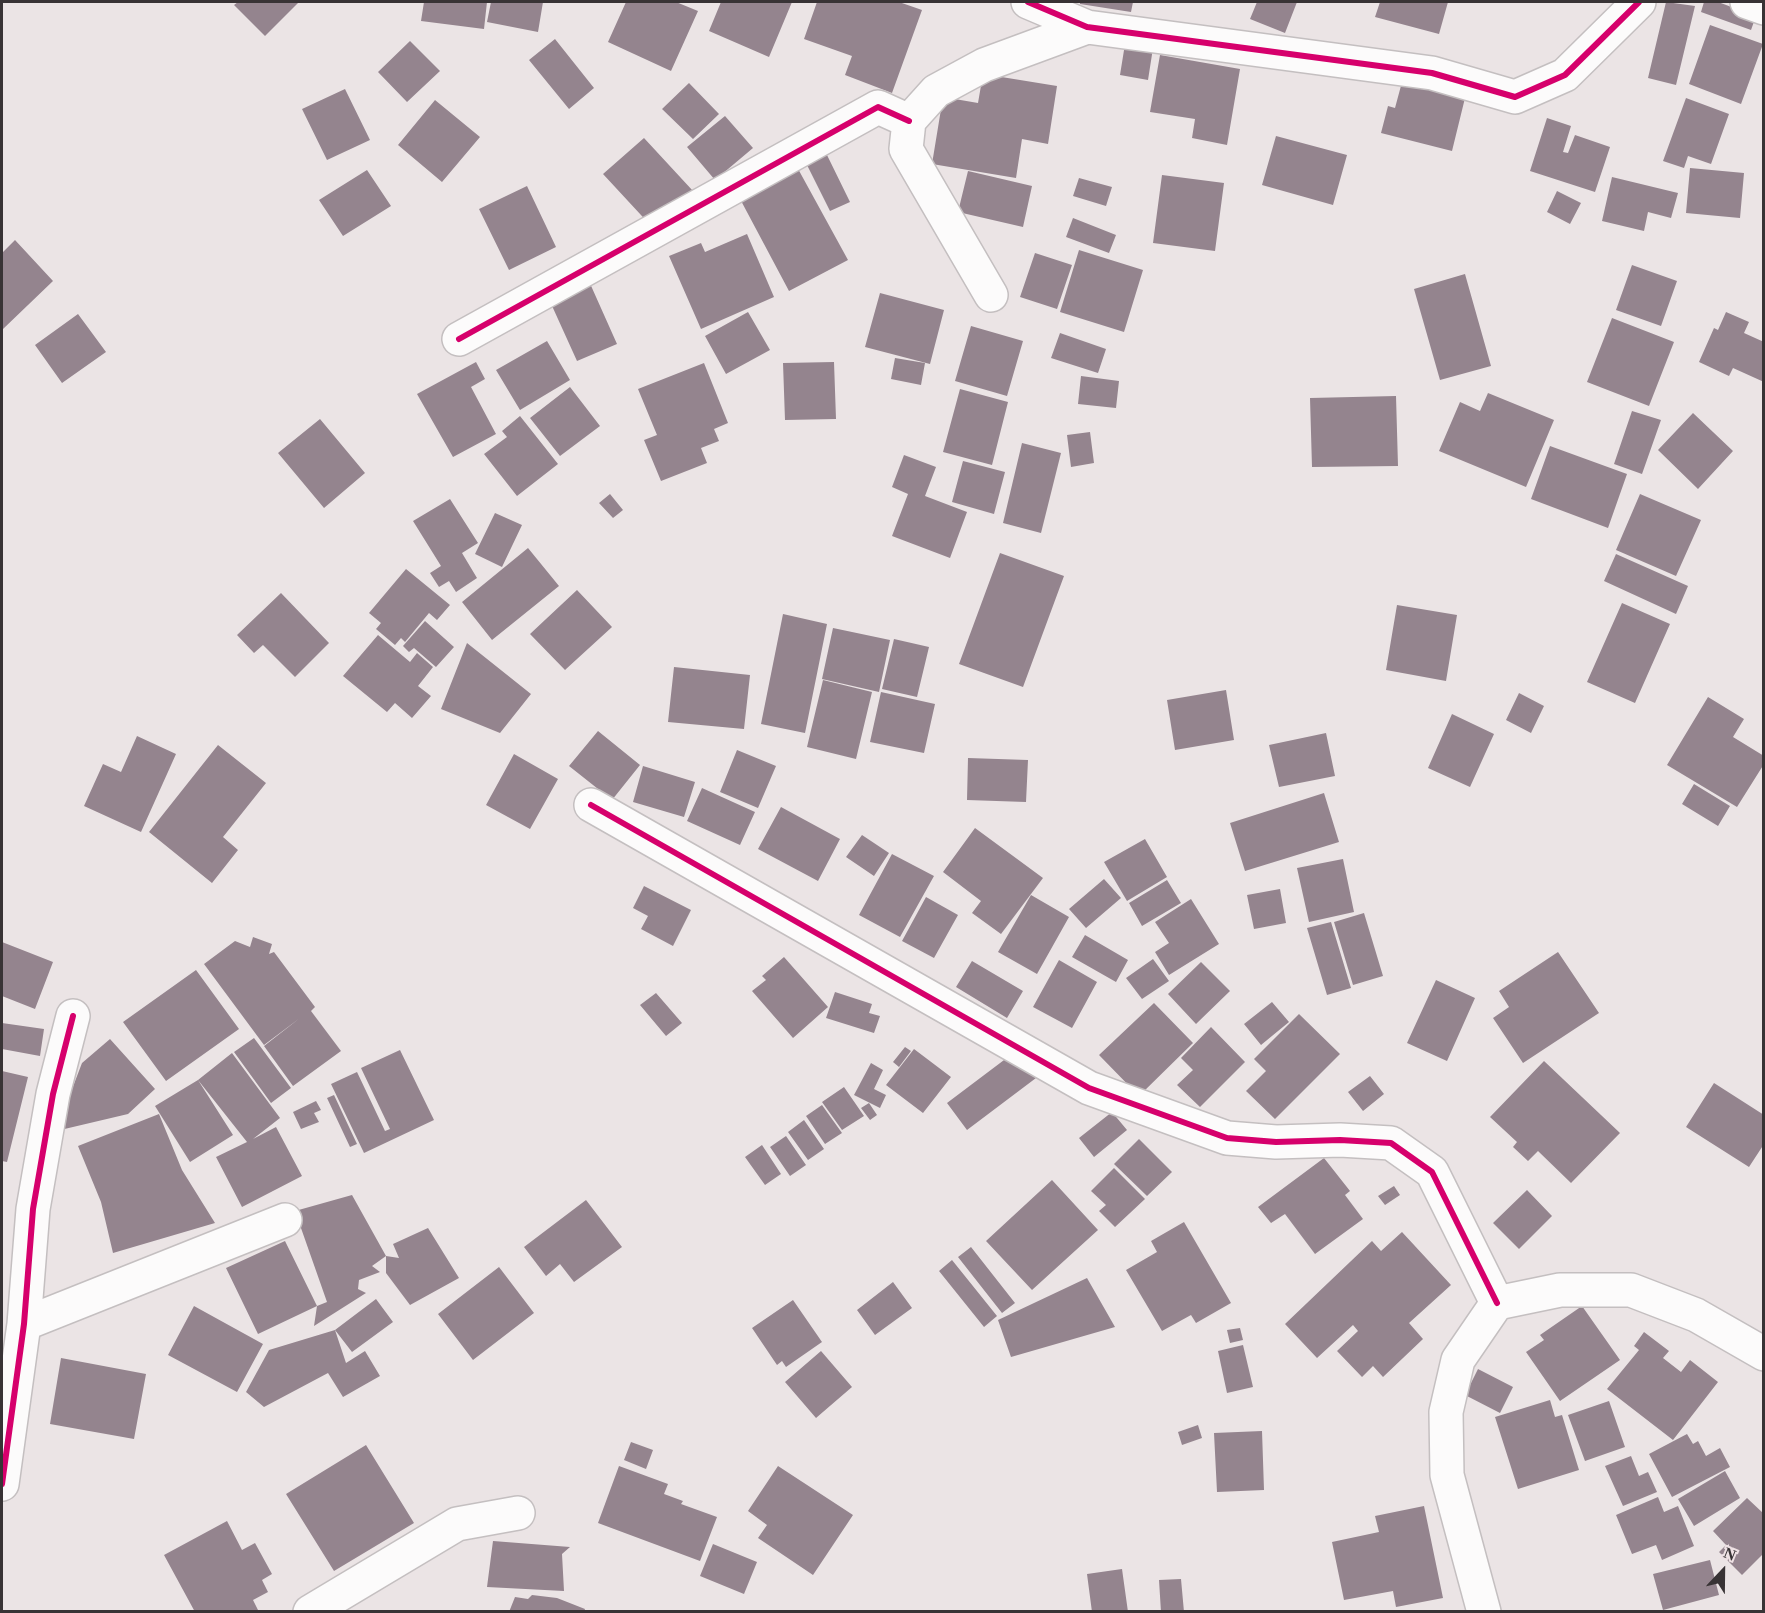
<!DOCTYPE html>
<style>
body{margin:0}
#map{position:relative;width:1765px;height:1613px;overflow:hidden;background:#ebe4e5;font-family:Georgia,serif}
canvas{display:block}
.frame{position:absolute;inset:0;border:3px solid #383335;pointer-events:none}
.north{position:absolute;left:1693px;top:1541px;width:60px;height:60px;-webkit-text-stroke:4px #eee1e4;paint-order:stroke;rotate:22deg;font-size:16px;font-weight:700;line-height:24px;text-align:center;color:#383335}
.north::after{content:'';display:block;margin:auto;width:21px;height:27px;background:#383335;clip-path:polygon(50% 0,100% 100%,50% 72%,0 100%)}
</style>
<div id="map">
<canvas width="1765" height="1613"></canvas>
<div class="frame"></div>
<div class="north">N</div>
</div>
<script>
const ctx = document.querySelector('canvas').getContext('2d');
ctx.lineJoin = 'round';
function paint(path, color) {
  ctx.fillStyle = color;
  ctx.fill(path, 'evenodd');
}
function poly(rows) {
  const path = new Path2D();
  for (const r of rows) {
    path.moveTo(r[0], r[1]);
    for (let i = 2; i < r.length; i += 2) path.lineTo(r[i], r[i + 1]);
  }
  return path;
}
function trace(path, color, width, dash) {
  ctx.strokeStyle = color;
  ctx.lineWidth = width;
  ctx.lineCap = dash ? 'butt' : 'round';
  ctx.setLineDash(dash || []);
  ctx.stroke(path);
}
paint(poly([
 [238,2,299,2,265,36,234,5],
 [424,2,487,2,484,29,421,21],
 [491,2,543,2,538,32,487,22],
 [626,2,676,2,698,11,671,71,608,42],
 [721,2,792,2,769,57,709,31],
 [817,2,899,2,922,10,892,93,845,75,852,56,804,39],
 [1080,2,1133,2,1131,12,1080,4],
 [1257,2,1297,2,1285,33,1250,19],
 [1380,2,1448,2,1439,34,1375,17],
 [1666,2,1695,6,1676,85,1648,78],
 [1704,2,1718,2,1756,16,1751,30,1701,12],
 [1710,25,1763,44,1741,104,1689,84],
 [555,39,594,88,569,109,529,60],
 [410,41,440,71,407,102,378,72],
 [1125,44,1153,48,1148,80,1120,75],
 [1160,55,1240,69,1227,145,1192,138,1195,119,1150,112],
 [983,74,1057,86,1048,144,1022,139,1016,178,932,164,943,97,978,103],
 [1402,82,1465,98,1452,151,1381,133,1388,106,1395,108],
 [689,83,719,114,693,139,662,109],
 [345,89,370,140,327,160,302,109],
 [1686,98,1729,114,1711,164,1688,156,1684,168,1663,161],
 [435,100,480,137,442,182,398,145],
 [725,116,753,148,715,180,687,147],
 [1547,118,1571,126,1563,152,1568,153,1575,135,1610,147,1595,192,1530,171],
 [1276,136,1347,155,1333,205,1262,185],
 [644,138,693,191,653,228,603,174],
 [826,153,850,202,830,211,806,163],
 [797,167,848,260,789,291,739,197],
 [1690,168,1744,173,1740,218,1686,213],
 [367,170,391,206,343,236,319,200],
 [968,171,1032,186,1023,227,958,212],
 [1162,175,1224,183,1215,251,1153,243],
 [1612,177,1678,193,1671,218,1648,212,1644,231,1602,221],
 [1079,178,1112,187,1106,206,1073,196],
 [527,186,556,247,509,270,479,209],
 [1557,191,1581,203,1570,224,1547,212],
 [1073,218,1116,235,1109,253,1066,237],
 [747,234,774,297,701,329,669,256,701,243,705,252],
 [15,240,53,281,3,329,2,253],
 [1079,250,1143,270,1124,332,1060,312],
 [1035,253,1072,265,1057,309,1020,297],
 [1632,265,1677,281,1661,326,1616,310],
 [1465,274,1491,366,1440,380,1414,289],
 [588,279,617,344,577,361,548,297],
 [880,293,944,310,930,364,865,347],
 [748,312,770,350,726,374,705,336],
 [1726,312,1749,322,1744,333,1764,342,1764,382,1733,368,1729,376,1699,362,1714,328,1718,330],
 [78,314,106,352,62,383,35,345],
 [1612,318,1674,342,1649,406,1587,382],
 [971,326,1023,341,1007,396,955,381],
 [1060,333,1106,349,1098,373,1051,358],
 [547,341,570,380,520,410,496,370],
 [895,358,925,363,921,385,891,379],
 [476,362,485,379,471,387,496,434,453,457,417,394],
 [834,362,836,419,785,420,783,363],
 [704,363,728,423,714,429,719,441,701,448,707,463,661,481,644,440,657,435,638,389],
 [1081,376,1119,381,1116,408,1078,404],
 [570,387,600,426,560,456,530,418],
 [960,389,1008,402,992,465,943,452],
 [1488,393,1554,420,1526,487,1439,451,1460,402,1480,411],
 [1396,396,1398,466,1312,467,1310,398],
 [1632,411,1661,420,1642,474,1614,464],
 [1693,413,1733,451,1698,489,1658,450],
 [520,416,558,464,517,496,484,454,507,437,502,431],
 [320,419,365,473,324,508,278,453],
 [1090,432,1094,463,1071,467,1067,435],
 [1022,443,1061,453,1041,533,1003,523],
 [1550,446,1627,474,1608,528,1531,499],
 [904,455,936,467,925,496,967,512,950,558,892,536,908,494,892,487],
 [963,461,1005,472,994,514,952,502],
 [610,494,623,510,613,518,599,503],
 [1640,494,1701,520,1676,576,1616,550],
 [450,499,478,543,462,553,477,578,456,592,449,581,439,587,430,573,441,566,413,521],
 [495,513,522,525,502,567,475,554],
 [528,548,559,586,492,640,462,602],
 [1000,553,1064,576,1023,687,959,664],
 [1616,554,1688,586,1676,614,1604,581],
 [406,569,450,605,437,620,429,613,405,642,401,638,395,645,376,629,381,623,369,613],
 [577,590,612,627,565,670,530,634],
 [281,593,329,643,295,677,263,645,254,653,237,635],
 [1622,603,1670,624,1635,703,1587,682],
 [1397,605,1457,615,1446,681,1386,670],
 [783,614,827,624,805,733,761,724],
 [425,621,454,647,436,667,414,648,409,652,403,646],
 [833,628,890,640,879,692,822,679],
 [378,635,410,662,417,653,433,667,418,686,431,696,412,718,395,703,387,712,343,676],
 [894,639,929,647,917,697,882,689],
 [467,643,531,694,500,733,441,709],
 [674,667,750,675,744,729,668,722],
 [823,680,872,692,856,759,807,747],
 [1226,690,1234,740,1175,750,1167,700],
 [881,692,935,704,924,753,870,742],
 [1519,693,1544,706,1531,733,1506,720],
 [1708,697,1744,719,1733,737,1764,756,1764,764,1737,807,1667,765],
 [1452,714,1494,734,1470,787,1428,768],
 [598,731,640,765,612,800,569,766],
 [1326,733,1335,776,1279,787,1269,745],
 [137,736,176,754,141,832,84,806,103,764,121,772],
 [218,745,266,783,223,837,238,850,212,883,149,832],
 [737,750,776,766,758,808,720,792],
 [514,754,558,779,530,829,486,805],
 [968,758,1028,760,1026,802,967,800],
 [643,766,695,782,684,817,633,802],
 [1694,784,1730,806,1718,826,1682,804],
 [702,788,755,812,740,845,687,821],
 [1324,793,1339,842,1245,871,1230,823],
 [781,807,840,839,818,881,758,849],
 [975,828,1043,878,1001,934,972,913,981,901,943,872],
 [862,835,889,853,874,876,846,857],
 [1145,839,1167,877,1127,901,1104,862],
 [892,854,934,876,900,937,859,915],
 [1343,859,1354,912,1309,922,1297,868],
 [1104,879,1121,898,1086,928,1069,909],
 [1167,880,1181,903,1142,926,1129,903],
 [644,886,691,910,673,946,641,929,648,916,633,908],
 [1280,889,1286,923,1254,929,1247,895],
 [1031,895,1069,917,1037,974,998,952],
 [926,897,958,915,934,958,902,941],
 [1191,899,1219,944,1169,975,1155,952,1169,943,1155,922],
 [1364,913,1383,976,1353,985,1334,922],
 [1331,922,1351,988,1327,995,1307,928],
 [1085,935,1128,960,1116,982,1072,957],
 [253,937,272,944,269,954,274,952,315,1007,311,1011,341,1051,293,1086,264,1046,300,1018,264,1045,204,964,235,941,250,947],
 [2,942,53,962,35,1009,2,996],
 [1558,952,1599,1013,1523,1063,1493,1018,1509,1007,1499,991],
 [784,957,828,1007,793,1038,752,991,766,980,762,976],
 [1153,959,1169,981,1142,999,1126,978],
 [1059,960,1097,982,1072,1028,1033,1007],
 [972,961,1023,991,1007,1018,956,987],
 [1201,962,1230,991,1196,1024,1168,994],
 [196,970,239,1029,166,1081,123,1022],
 [1436,980,1475,998,1447,1061,1407,1043],
 [835,992,872,1004,869,1013,880,1016,874,1033,826,1018],
 [656,993,682,1023,666,1036,640,1005],
 [1272,1002,1289,1022,1261,1045,1244,1024],
 [1154,1003,1193,1043,1139,1096,1099,1055],
 [1299,1014,1340,1054,1275,1119,1246,1091,1266,1071,1254,1059],
 [2,1023,44,1029,40,1056,2,1049],
 [1211,1027,1245,1062,1200,1107,1177,1085,1193,1070,1181,1058],
 [254,1038,291,1088,271,1103,234,1052],
 [110,1039,155,1089,128,1114,56,1131,82,1063],
 [905,1047,911,1051,899,1067,893,1062],
 [914,1049,951,1077,923,1113,886,1085],
 [400,1050,434,1120,364,1153,331,1084,357,1072,385,1131,390,1129,361,1068],
 [1016,1051,1036,1078,967,1130,947,1103],
 [232,1053,280,1118,253,1139,276,1127,302,1176,242,1207,216,1157,247,1142,198,1080,233,1135,190,1162,155,1106,198,1080],
 [1544,1061,1620,1133,1571,1183,1538,1151,1528,1161,1513,1147,1517,1142,1490,1117],
 [871,1063,883,1070,874,1089,886,1095,880,1108,854,1095],
 [2,1071,28,1077,7,1162,2,1161],
 [1370,1076,1384,1094,1363,1111,1348,1092],
 [1714,1083,1764,1115,1764,1144,1749,1167,1686,1127],
 [844,1087,864,1116,842,1130,822,1102],
 [334,1095,357,1144,350,1147,327,1098],
 [316,1101,321,1110,314,1113,319,1122,301,1129,293,1112],
 [869,1103,877,1115,870,1120,861,1108],
 [822,1105,842,1133,825,1144,806,1116],
 [1112,1112,1127,1130,1094,1157,1079,1138],
 [159,1114,182,1170,215,1223,113,1253,101,1202,78,1146],
 [804,1120,824,1149,808,1160,788,1132],
 [786,1136,806,1165,790,1176,770,1147],
 [1139,1139,1172,1172,1147,1196,1114,1164],
 [762,1145,781,1174,765,1185,745,1157],
 [1324,1158,1350,1191,1345,1195,1363,1219,1315,1254,1285,1214,1271,1223,1258,1207],
 [1114,1168,1145,1199,1115,1227,1099,1211,1106,1205,1091,1191],
 [1052,1180,1098,1230,1032,1290,986,1241],
 [1394,1186,1400,1195,1385,1205,1378,1196],
 [1527,1190,1552,1216,1519,1249,1493,1223],
 [352,1195,386,1256,372,1266,380,1272,359,1280,358,1289,366,1293,314,1326,317,1306,327,1302,295,1211],
 [586,1200,622,1247,574,1282,560,1264,546,1276,524,1247],
 [1184,1222,1231,1303,1196,1323,1191,1315,1162,1331,1126,1270,1157,1252,1151,1241],
 [428,1228,459,1278,410,1305,386,1273,386,1256,399,1258,393,1244],
 [1402,1232,1451,1285,1409,1323,1423,1339,1383,1377,1373,1366,1362,1377,1337,1351,1358,1331,1353,1325,1317,1358,1285,1324,1372,1241,1381,1251],
 [285,1241,317,1306,258,1334,226,1268],
 [971,1247,1015,1303,1002,1313,958,1257],
 [952,1260,997,1316,984,1327,939,1271],
 [499,1267,534,1313,473,1360,438,1314],
 [1087,1278,1115,1327,1011,1357,998,1320],
 [893,1282,912,1308,875,1335,857,1310],
 [376,1299,393,1322,352,1352,335,1330,346,1363,365,1351,380,1376,343,1397,328,1373,264,1407,246,1392,269,1350,335,1330],
 [793,1300,822,1342,786,1367,782,1361,777,1365,752,1328],
 [194,1306,263,1344,237,1392,168,1355],
 [1582,1306,1620,1360,1560,1401,1526,1352,1544,1340,1540,1335],
 [1240,1328,1243,1340,1230,1343,1227,1330],
 [1644,1332,1669,1351,1663,1358,1681,1372,1690,1360,1718,1382,1673,1440,1607,1389,1639,1350,1634,1346],
 [1243,1345,1253,1387,1227,1393,1218,1351],
 [821,1351,852,1387,816,1418,785,1382],
 [61,1358,146,1374,134,1439,50,1424],
 [1478,1369,1513,1387,1500,1413,1465,1395],
 [1550,1400,1555,1417,1562,1415,1579,1470,1518,1489,1495,1417],
 [1609,1401,1625,1447,1585,1461,1568,1415],
 [1198,1425,1202,1438,1182,1445,1178,1432],
 [1262,1431,1264,1490,1217,1492,1214,1433],
 [1687,1434,1693,1444,1698,1441,1706,1456,1720,1448,1730,1467,1672,1497,1649,1454],
 [631,1442,653,1450,646,1469,624,1460],
 [366,1445,414,1523,334,1571,286,1494],
 [1631,1456,1639,1476,1648,1472,1657,1492,1623,1506,1605,1466],
 [619,1466,668,1484,664,1494,683,1501,681,1504,717,1517,700,1561,598,1523],
 [778,1466,853,1515,813,1575,758,1538,767,1525,748,1511],
 [1725,1471,1740,1498,1694,1526,1678,1499],
 [1658,1497,1664,1512,1678,1506,1694,1546,1662,1560,1656,1545,1632,1554,1616,1515],
 [1747,1498,1764,1514,1764,1553,1742,1575,1719,1552,1726,1545,1713,1531],
 [1424,1506,1443,1598,1396,1607,1393,1591,1344,1600,1332,1542,1379,1532,1375,1516],
 [227,1521,242,1550,255,1543,272,1574,262,1580,268,1592,253,1600,259,1612,195,1612,164,1555],
 [493,1541,570,1547,562,1554,564,1591,487,1587],
 [713,1544,757,1562,744,1594,700,1576],
 [1710,1560,1719,1595,1663,1610,1653,1574],
 [1122,1569,1128,1612,1092,1612,1087,1574],
 [1181,1579,1184,1612,1161,1612,1159,1580],
 [532,1595,557,1598,585,1609,584,1612,509,1612,515,1597,528,1599]
]), '#94848e');
const street = poly([
 [1028,2,1087,27,1432,73,1515,97,1565,75,1639,2],
 [1747,2,1764,8],
 [991,295,906,149,909,121,936,91,984,65,1087,27],
 [459,339,878,107,909,121],
 [591,805,1089,1088,1227,1138,1276,1142,1340,1140,1391,1143,1432,1172,1497,1303],
 [24,1324,285,1220],
 [2,1484,24,1324,33,1209,53,1094,73,1016],
 [310,1612,457,1524,518,1513],
 [1484,1612,1447,1475,1446,1412,1458,1360,1497,1303,1560,1290,1631,1290,1696,1315,1764,1354]
]);
trace(street, '#c4bfc0', 36);
trace(street, '#fcfbfb', 33);
trace(poly([
 [1028,2,1087,27,1432,73,1515,97,1565,75,1639,2],
 [459,339,878,107,909,121],
 [591,805,1089,1088,1227,1138,1276,1142,1340,1140,1391,1143,1432,1172,1497,1303],
 [2,1484,24,1324,33,1209,53,1094,73,1016]
]), '#d6006c', 6);
</script>
